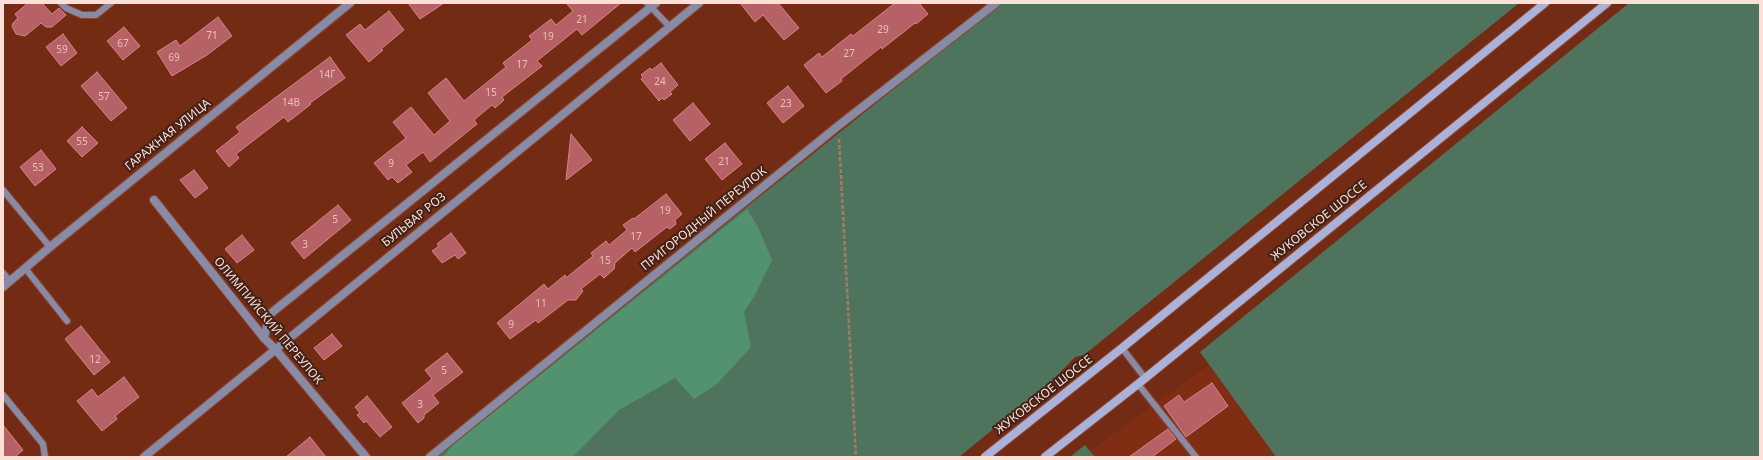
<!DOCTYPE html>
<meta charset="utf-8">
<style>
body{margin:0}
#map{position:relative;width:1763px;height:460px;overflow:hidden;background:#742b14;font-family:"Noto Sans",sans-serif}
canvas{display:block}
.frame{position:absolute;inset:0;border:4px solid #fce0d8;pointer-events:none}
</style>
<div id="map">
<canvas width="1763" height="460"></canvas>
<div class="frame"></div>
</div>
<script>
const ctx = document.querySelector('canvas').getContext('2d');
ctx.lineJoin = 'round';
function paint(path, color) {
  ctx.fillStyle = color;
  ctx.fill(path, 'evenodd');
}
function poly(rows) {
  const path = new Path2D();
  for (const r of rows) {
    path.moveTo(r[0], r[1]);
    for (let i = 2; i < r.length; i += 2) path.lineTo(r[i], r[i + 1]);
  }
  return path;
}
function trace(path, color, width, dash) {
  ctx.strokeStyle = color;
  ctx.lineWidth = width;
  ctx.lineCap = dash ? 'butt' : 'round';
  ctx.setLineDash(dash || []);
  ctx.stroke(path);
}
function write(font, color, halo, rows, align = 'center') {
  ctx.font = font + ' "Noto Sans",sans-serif';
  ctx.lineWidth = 4;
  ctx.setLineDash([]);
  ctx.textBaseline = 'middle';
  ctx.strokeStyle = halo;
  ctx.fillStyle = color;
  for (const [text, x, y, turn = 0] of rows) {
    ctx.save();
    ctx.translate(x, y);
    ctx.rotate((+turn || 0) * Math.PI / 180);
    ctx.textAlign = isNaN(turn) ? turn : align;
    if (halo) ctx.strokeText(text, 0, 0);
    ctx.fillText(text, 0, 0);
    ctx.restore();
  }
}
paint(poly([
 [1209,365,1276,457,1095,457,1090,451]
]), '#7f2e14');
paint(poly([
 [1001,3,1519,3,1084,355,1075,357,1050,383,959,457,435,457],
 [1629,3,1760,3,1760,457,1276,457,1200,352],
 [1085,445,1095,457,1070,457]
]), '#4f745d');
paint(poly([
 [747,209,758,227,772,260,755,295,744,312,751,347,716,385,694,399,675,378,619,410,573,457,443,457,453,445]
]), '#53926e');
const building = poly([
 [28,3,42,3,52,14,59,8,66,15,52,27,46,27,41,23,25,36,16,34,12,26,13,23,18,18,15,14,28,3],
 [408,3,444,3,420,19,408,3],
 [566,3,621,3,582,35,577,29,537,61,542,66,502,97,504,100,495,108,492,105,474,120,477,124,430,162,423,152,406,165,412,172,398,183,392,177,388,180,374,163,406,138,393,122,411,107,434,135,450,121,428,93,446,78,464,101,506,67,503,63,532,40,529,36,551,19,556,25,573,11,566,3],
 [740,3,778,3,799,28,784,40,763,15,755,22,740,3],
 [895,3,919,3,928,14,916,24,915,23,882,49,881,47,841,79,842,81,826,93,804,65,819,53,822,57,851,34,853,36,895,3],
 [389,11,404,30,381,49,383,50,369,62,346,35,360,24,365,30,389,11],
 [218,17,232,36,207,55,172,76,157,52,176,40,180,46,218,17],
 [124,27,140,46,123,60,107,41,124,27],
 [63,34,77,53,61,66,46,47,63,34],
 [330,57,345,78,310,103,311,104,288,122,284,117,236,154,239,158,229,167,216,151,240,132,236,127,330,57],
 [661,63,678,85,670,92,672,94,664,100,662,98,659,101,641,79,643,77,641,75,650,68,652,70,661,63],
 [97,72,127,108,111,121,81,86,97,72],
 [788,86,804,106,783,123,767,103,788,86],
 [693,103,710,124,690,141,673,120,693,103],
 [82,127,98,143,82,157,67,141,82,127],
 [571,134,592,160,566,180,571,134],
 [725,143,742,164,722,180,705,159,725,143],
 [41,150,56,169,35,186,20,167,41,150],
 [194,170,208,188,195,198,180,180,194,170],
 [666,194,682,214,675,220,676,224,670,229,667,227,635,252,632,248,615,263,614,269,604,278,600,274,581,289,583,291,576,300,568,300,538,323,536,320,510,339,497,323,544,284,548,289,565,275,566,278,593,256,591,253,606,241,609,245,627,230,623,225,633,218,634,219,666,194],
 [338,205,351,220,304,259,291,243,338,205],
 [451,233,466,253,458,259,455,255,442,263,432,251,439,246,437,244,451,233],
 [242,235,254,250,237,263,225,249,242,235],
 [81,326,110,362,94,375,65,339,81,326],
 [332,334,342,346,324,360,314,348,332,334],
 [447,353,463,372,433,395,439,403,424,415,424,418,418,423,402,403,432,379,425,370,447,353],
 [124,377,139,397,115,416,117,419,102,431,77,401,92,389,98,397,124,377],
 [1212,383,1228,406,1186,437,1164,406,1179,395,1184,402,1212,383],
 [367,396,392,427,380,437,366,421,364,423,357,415,360,413,355,407,367,396],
 [3,425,23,450,15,457,3,457,3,425],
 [1168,429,1176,439,1152,457,1129,457,1168,429],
 [310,437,326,457,286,457,310,437]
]);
paint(building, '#b56166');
trace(building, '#db8287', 1);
const lane = poly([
 [61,3,66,8,82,15,96,15,111,3],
 [647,3,670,27],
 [3,190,50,247],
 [25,268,67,321],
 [3,273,10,281],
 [1122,348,1145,378],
 [1138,384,1196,457],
 [3,395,43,444,45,457]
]);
const street = poly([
 [154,200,264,338,276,350,366,457],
 [3,287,50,247,350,3],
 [264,338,270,314,656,3],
 [144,457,699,3],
 [430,457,838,126,996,3]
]);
const secondary = poly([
 [985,457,1122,348,1545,3],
 [1045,457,1138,384,1607,3]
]);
trace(lane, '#8a4833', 8);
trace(street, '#8a4833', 10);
trace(secondary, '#8a4833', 10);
trace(poly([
 [839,139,856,457]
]), '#ad7766', 2.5, [4, 2]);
trace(lane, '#878ba5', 6);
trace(street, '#878ba5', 8);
trace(secondary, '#abb2da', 8);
write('10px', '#eac0bc', null, [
 ["21",582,20],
 ["29",883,30],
 ["71",212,36],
 ["19",548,37],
 ["67",123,44],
 ["59",62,50],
 ["27",849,54],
 ["69",174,58],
 ["17",522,65],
 ["14Г",327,75],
 ["24",660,82],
 ["15",491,93],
 ["57",104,97],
 ["14В",291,103],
 ["23",786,104],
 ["55",82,142],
 ["21",724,162],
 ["9",391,164],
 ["53",38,168],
 ["19",665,211],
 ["5",335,220],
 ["17",636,237],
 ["3",305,245],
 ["15",605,261],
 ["11",541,304],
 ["9",511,325],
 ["12",95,360],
 ["5",444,371],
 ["3",420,405]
]);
write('12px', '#fce0d8', '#422117', [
 ["ГАРАЖНАЯ УЛИЦА",168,135,-39],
 ["ПРИГОРОДНЫЙ ПЕРЕУЛОК",704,219,-39],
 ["БУЛЬВАР РОЗ",414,220,-39],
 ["ЖУКОВСКОЕ ШОССЕ",1319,221,-39],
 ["ОЛИМПИЙСКИЙ ПЕРЕУЛОК",268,321,50],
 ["ЖУКОВСКОЕ ШОССЕ",1044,395,-38]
]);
</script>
